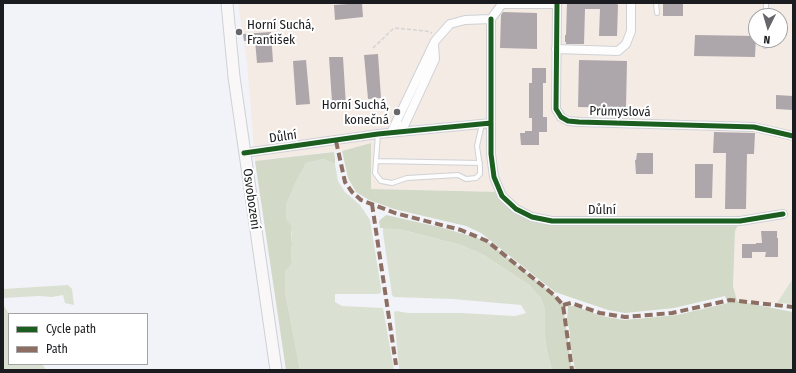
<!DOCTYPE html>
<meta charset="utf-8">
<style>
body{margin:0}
#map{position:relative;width:796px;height:373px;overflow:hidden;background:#f1f3f8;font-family:"Fira Sans Condensed",sans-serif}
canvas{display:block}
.frame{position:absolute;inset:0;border:4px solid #1b1c1f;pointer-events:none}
.legend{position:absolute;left:8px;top:313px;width:140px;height:52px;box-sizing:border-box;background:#fff;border:1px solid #a4a4a5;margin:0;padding:5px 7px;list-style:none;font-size:12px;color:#1b1c1f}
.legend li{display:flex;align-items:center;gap:8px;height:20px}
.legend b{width:20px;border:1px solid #a4a4a5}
.north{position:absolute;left:748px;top:8px;width:40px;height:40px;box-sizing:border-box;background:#fff;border:1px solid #a4a4a5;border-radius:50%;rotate:185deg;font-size:11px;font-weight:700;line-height:16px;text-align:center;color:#1b1c1f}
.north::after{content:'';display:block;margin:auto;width:14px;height:18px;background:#66676b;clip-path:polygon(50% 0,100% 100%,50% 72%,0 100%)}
</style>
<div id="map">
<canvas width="796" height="373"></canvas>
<div class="frame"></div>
<ul class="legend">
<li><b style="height:5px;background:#1b5e20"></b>Cycle path</li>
<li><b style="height:5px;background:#8d6e63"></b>Path</li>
</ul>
<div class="north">N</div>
</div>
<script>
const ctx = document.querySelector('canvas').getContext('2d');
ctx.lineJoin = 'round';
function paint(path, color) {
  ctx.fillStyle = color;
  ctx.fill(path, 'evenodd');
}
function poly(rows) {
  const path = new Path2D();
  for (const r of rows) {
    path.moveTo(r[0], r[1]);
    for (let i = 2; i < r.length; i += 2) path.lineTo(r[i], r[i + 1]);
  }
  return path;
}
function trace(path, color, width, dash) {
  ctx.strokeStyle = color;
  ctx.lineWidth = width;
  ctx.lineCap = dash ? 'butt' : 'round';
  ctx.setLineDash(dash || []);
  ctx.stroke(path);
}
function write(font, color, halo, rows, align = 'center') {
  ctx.font = font + ' "Fira Sans Condensed",sans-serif';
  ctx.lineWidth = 4;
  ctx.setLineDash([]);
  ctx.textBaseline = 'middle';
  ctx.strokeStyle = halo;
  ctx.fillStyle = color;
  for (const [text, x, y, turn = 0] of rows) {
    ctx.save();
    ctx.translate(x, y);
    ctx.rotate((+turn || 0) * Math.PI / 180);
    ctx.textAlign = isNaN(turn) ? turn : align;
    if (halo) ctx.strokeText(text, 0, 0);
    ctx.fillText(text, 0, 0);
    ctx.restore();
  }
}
paint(poly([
 [238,3,793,3,793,278,777,303,737,301,733,286,735,231,739,222,532,217,500,192,371,189,370,143,346,150,255,161,247,62],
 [756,16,780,16,780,40,756,40]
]), '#f5ebe5');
paint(poly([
 [324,159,335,164,338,181,345,192,360,205,370,220,381,288,381,293,377,294,335,294,335,302,342,306,383,308,394,370,300,370,285,291,285,270,292,263,291,250,292,245,292,234,289,223,286,218,286,205,295,184,306,163],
 [385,227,399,229,461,245,482,254,528,284,541,298,545,309,545,337,547,352,552,370,394,370,399,369,394,312,396,311,408,313,462,313,515,316,526,313,521,305,453,299,394,297,392,295,383,233,383,229],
 [793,278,793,304,777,303],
 [68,285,72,289,74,305,65,303,63,295,52,297,39,296,3,298,3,289],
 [3,304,9,314,9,364,42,364,46,370,3,370]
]), '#dae1d2');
paint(poly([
 [371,143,371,189,500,192,532,217,740,221,735,231,733,286,737,301,793,312,793,370,575,370,570,344,570,333,567,320,568,306,574,306,602,316,624,320,677,315,728,303,725,296,674,308,625,313,608,310,555,292,481,233,466,226,394,209,369,200,356,192,348,178,342,151],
 [334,152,335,158,335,164,324,159,306,163,295,184,286,205,286,218,291,226,292,245,291,250,292,263,285,271,285,291,300,370,286,370,255,161],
 [386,215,443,228,487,241,554,295,563,305,572,370,552,370,547,352,545,337,545,309,541,298,528,284,482,254,461,245,399,229,380,228,379,221]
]), '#d2d9c6');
paint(poly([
 [362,3,363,17,335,20,334,5],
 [567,3,616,3,618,5,617,36,599,36,600,9,585,9,584,44,566,44,566,42,565,42,565,35,566,35],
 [663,3,683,3,683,16,663,16],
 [503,12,537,13,537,49,500,48,501,15],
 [271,32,273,62,257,63,255,40,244,41,243,34],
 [695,35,756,36,755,57,694,56],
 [378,54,381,98,368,99,364,55],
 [329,57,343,57,346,106,338,106,338,102,332,102],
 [306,60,310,104,296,105,293,61],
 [579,60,627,61,626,108,578,107],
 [532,68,546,68,546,83,543,83,543,117,547,117,547,132,539,132,539,145,521,145,520,133,525,133,525,131,532,131,532,118,529,118,529,83,532,83],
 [776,95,793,96,793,110,776,109],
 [714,132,755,133,754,154,747,154,746,209,725,209,726,153,713,153],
 [637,153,653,153,653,174,636,174,635,160,636,160],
 [695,164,713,164,712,198,695,198],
 [761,231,777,231,777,238,778,238,778,257,765,257,766,252,752,252,752,258,742,258,742,244,756,244,756,243,762,243]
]), '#ada7ac');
const lane = poly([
 [656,3,657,13],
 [766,16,766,3],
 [765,46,766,40],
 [378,134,375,173,381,181,392,183,407,178,458,175,466,179,476,178,480,174,480,167,477,146,482,124],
 [376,161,480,163]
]);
const street = poly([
 [557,3,556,109,561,117,568,121,579,122,754,127,793,136],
 [491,19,491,154,494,177,502,196,516,209,532,217,552,221,740,221,783,214],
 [491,19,502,4,557,4],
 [556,49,618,51,626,44,631,31,631,3],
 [393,132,405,124,435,59,434,44],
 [391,133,435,41,450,24,465,20,491,19],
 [244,153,378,134,491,123]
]);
const secondary = poly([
 [227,3,234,77,276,370]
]);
trace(lane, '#cfd1d5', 6);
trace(street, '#cfd1d5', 10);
trace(secondary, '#cfd1d5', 13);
trace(poly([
 [373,48,394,28,426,31,432,33]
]), '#d3d4d6', 1.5, [4, 2]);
trace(lane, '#fdfdfe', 4);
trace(street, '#fdfdfe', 8);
trace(secondary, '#faf7f9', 11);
trace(poly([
 [336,141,345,182,352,192,361,200,395,213,461,230,487,241,554,295,563,305,572,370],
 [372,204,396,365],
 [563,305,571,303,600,313,625,317,672,313,730,300,793,307]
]), '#8d6e63', 4, [8, 4]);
trace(poly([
 [557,3,556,109,561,117,568,121,579,122,754,127,793,136],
 [491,19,491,154,494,177,502,196,516,209,532,217,552,221,740,221,783,214],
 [244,153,378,134,491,123]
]), '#1b5e20', 5);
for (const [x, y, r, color] of [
 [239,32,4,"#66676b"],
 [397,112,4,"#66676b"]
]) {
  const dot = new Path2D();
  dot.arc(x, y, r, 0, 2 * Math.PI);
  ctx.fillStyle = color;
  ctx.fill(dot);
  trace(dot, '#fff', 1.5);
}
write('13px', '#1b1c1f', '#fff', [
 ["Horní Suchá,",247,25],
 ["František",247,40],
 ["Horní Suchá,",389,105,"right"],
 ["konečná",389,120,"right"]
], 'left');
write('13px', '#1b1c1f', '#fff', [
 ["Průmyslová",620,112,1],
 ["Důlní",283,137,-8],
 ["Osvobození",251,199,82],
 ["Důlní",602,210]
]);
</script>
